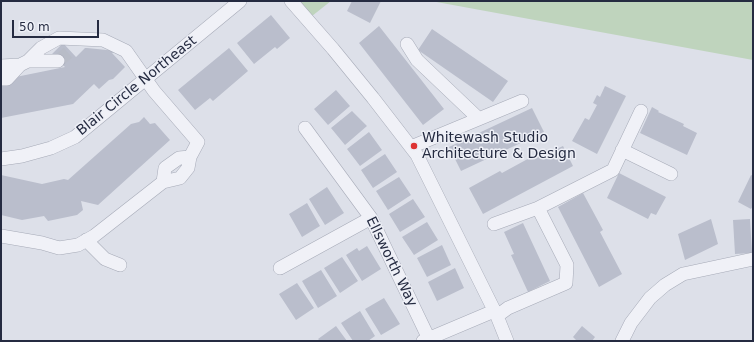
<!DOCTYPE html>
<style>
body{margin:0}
#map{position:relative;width:754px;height:342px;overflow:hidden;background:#dde0e9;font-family:"DejaVu Sans",sans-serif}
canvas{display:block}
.frame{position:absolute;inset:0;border:2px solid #252b41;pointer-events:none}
.scale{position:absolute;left:12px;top:20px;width:87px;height:18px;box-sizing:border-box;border:2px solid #252b41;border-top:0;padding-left:5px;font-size:12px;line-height:14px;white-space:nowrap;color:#252b41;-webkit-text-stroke:3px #edeff6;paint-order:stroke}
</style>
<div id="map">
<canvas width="754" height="342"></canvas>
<div class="frame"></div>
<div class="scale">50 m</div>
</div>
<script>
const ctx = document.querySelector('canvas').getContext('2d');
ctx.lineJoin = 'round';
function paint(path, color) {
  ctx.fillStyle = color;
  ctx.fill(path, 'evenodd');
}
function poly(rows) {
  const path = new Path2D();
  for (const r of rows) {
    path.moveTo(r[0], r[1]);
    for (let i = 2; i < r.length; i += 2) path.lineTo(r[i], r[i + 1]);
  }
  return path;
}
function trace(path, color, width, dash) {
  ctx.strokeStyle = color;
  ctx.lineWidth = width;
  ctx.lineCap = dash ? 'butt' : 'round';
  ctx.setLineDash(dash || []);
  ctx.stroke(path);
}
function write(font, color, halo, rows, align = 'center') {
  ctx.font = font + ' "DejaVu Sans",sans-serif';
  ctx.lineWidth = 3;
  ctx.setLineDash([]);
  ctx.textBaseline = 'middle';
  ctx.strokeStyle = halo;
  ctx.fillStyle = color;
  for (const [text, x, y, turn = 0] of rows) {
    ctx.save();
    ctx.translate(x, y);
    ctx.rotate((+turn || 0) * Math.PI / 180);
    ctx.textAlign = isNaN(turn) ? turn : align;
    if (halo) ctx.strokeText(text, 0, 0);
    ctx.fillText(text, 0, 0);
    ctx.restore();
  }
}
paint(poly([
 [300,1,331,1,312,16],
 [431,1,753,1,753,60]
]), '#bfd4bd');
paint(poly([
 [352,1,381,1,370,23,347,11],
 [271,15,290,38,277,49,275,47,254,64,237,43],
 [379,26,444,109,423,125,359,43],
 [432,29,508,81,493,102,418,50],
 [63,43,76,57,85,48,87,48,117,51,112,53,125,67,113,79,109,80,99,89,94,84,73,104,1,118,1,80,65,67,52,54],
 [229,48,248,71,213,101,210,98,195,110,178,90],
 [605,86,626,96,597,154,572,141,585,118,589,120,597,105,593,103,597,95,600,97],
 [336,90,350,106,328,125,314,109],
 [652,107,659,111,658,112,684,124,683,126,697,133,687,155,640,133],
 [532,108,544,132,461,171,449,147],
 [352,111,367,126,345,145,331,128],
 [144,117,150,124,155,123,170,140,98,205,81,201,83,210,77,215,48,221,44,216,22,220,1,215,1,175,42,184,64,179,68,180,131,124,139,122],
 [369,132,382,150,360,166,347,149],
 [563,146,573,166,483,214,469,188,500,171,502,173,546,149,548,153],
 [385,154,397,172,373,188,361,170],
 [619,173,666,197,656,215,651,213,648,219,607,198],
 [751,175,753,176,753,206,751,209,738,202],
 [399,177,411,195,388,210,376,191],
 [327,187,344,213,325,225,309,199],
 [583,193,603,230,600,232,622,274,599,287,558,207],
 [413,199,425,217,400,232,389,214],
 [307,203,320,226,302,237,289,214],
 [711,219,718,244,685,260,678,234],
 [750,219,752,253,735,254,733,220],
 [427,222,438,240,414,255,402,237],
 [523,223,550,281,528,292,511,255,514,254,504,232],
 [442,245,451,265,427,277,417,258],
 [367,246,381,269,362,281,346,255,357,248,359,251],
 [342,257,358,281,340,293,324,268],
 [455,268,464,288,437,301,428,282],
 [321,270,337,296,318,308,302,281],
 [297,283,314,308,296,320,279,294],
 [384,298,400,324,381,335,365,309],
 [360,311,375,336,368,341,353,341,341,323],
 [336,326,347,341,320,341,318,339],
 [582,326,595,337,592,341,577,341,573,337]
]), '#babecc');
trace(poly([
 [58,61,70,51]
]), '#b8bcc7', 13, [13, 6]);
const minor = poly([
 [291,1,333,49,373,98,417,155,497,316,507,341],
 [407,44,417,60,478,118],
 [28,61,58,61],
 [1,66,20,65],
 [1,79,7,79,20,65,28,61,41,48,59,38,103,40,126,51,154,91,198,142,190,157,188,168,180,178,163,182,94,236,78,245,59,248,42,243,1,236],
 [305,128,371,218,430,341],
 [411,147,522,101],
 [622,150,671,174],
 [1,159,22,156,51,148,75,137,240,1],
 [163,182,165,168,179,158,190,157],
 [494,224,538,208],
 [86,240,105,259,120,265],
 [280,268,371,218],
 [497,316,508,308,566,283,567,265,538,208,613,170,641,111],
 [423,341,494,311],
 [622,341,631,323,650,298,665,285,683,274,753,259]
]);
trace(minor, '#a6aab7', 14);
trace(minor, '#f0f1f7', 13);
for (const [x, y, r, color] of [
 [414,146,4,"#d33"]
]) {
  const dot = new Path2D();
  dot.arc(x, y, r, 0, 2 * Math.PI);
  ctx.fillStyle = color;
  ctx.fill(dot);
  trace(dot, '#edeff6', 1.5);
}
write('14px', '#252b41', '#edeff6', [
 ["Blair Circle Northeast",137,86,-39],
 ["Ellsworth Way",391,262,64]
]);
write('14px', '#252b41', '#edeff6', [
 ["Whitewash Studio",422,138],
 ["Architecture & Design",422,154]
], 'left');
</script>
